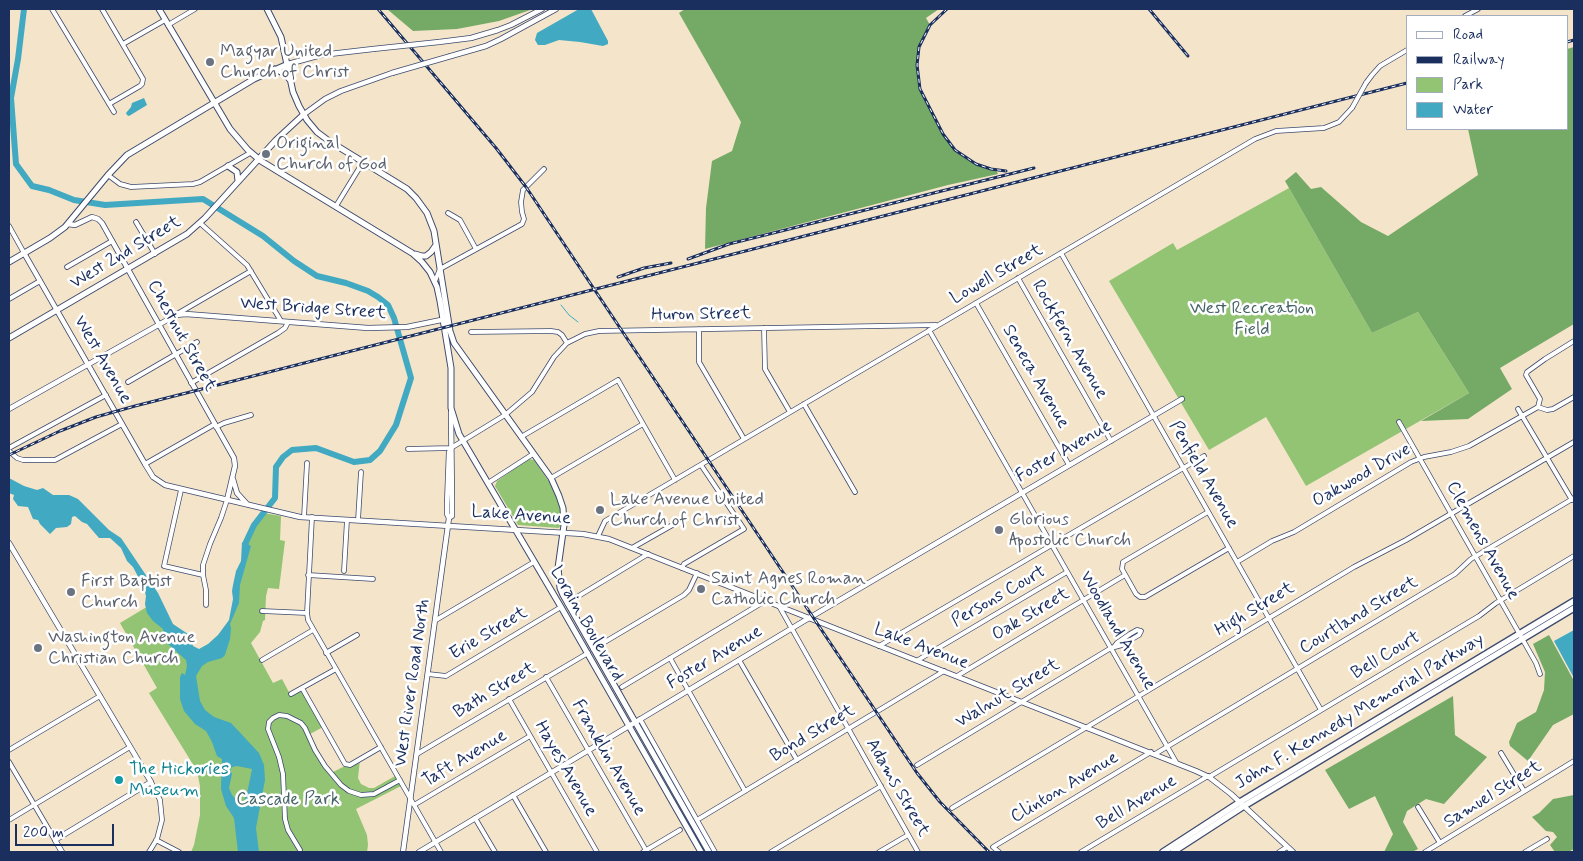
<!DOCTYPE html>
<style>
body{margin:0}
#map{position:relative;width:1583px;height:861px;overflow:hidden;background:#f4e4ca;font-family:Mynerve,sans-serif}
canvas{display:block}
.frame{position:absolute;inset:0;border:10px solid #1b2f5e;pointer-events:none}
.legend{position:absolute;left:1406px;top:15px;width:162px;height:115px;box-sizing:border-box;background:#fff;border:1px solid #a4acbf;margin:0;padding:6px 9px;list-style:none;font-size:15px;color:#1b2f5e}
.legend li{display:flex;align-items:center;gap:10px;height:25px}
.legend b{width:25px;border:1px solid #a4acbf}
.scale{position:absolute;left:15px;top:824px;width:99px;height:22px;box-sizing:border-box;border:2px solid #1b2f5e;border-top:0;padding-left:6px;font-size:15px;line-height:18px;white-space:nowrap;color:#1b2f5e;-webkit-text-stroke:4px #fff;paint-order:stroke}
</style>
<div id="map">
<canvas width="1583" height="861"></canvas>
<div class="frame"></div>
<ul class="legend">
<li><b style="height:6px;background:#fff"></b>Road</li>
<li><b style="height:6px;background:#1b2f5e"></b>Railway</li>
<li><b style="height:14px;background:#92c474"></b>Park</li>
<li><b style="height:14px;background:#41a9c1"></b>Water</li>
</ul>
<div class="scale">200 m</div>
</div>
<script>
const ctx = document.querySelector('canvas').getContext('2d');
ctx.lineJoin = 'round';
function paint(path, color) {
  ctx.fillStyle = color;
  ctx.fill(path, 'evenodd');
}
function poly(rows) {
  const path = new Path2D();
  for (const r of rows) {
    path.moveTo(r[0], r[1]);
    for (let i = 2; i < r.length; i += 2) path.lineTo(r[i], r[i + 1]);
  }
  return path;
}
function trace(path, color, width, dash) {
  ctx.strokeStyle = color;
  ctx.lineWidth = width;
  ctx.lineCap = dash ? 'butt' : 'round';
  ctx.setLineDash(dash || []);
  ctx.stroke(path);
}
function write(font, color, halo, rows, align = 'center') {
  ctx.font = font + ' Mynerve,sans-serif';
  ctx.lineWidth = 5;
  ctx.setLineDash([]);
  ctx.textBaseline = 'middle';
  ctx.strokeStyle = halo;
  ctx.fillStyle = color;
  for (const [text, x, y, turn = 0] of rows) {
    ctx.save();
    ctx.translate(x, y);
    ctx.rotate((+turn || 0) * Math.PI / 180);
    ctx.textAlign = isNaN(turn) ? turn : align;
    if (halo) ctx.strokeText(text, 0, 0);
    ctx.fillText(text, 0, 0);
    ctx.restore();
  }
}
paint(poly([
 [1289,188,1372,333,1418,312,1469,393,1306,486,1266,417,1209,450,1109,281,1173,243,1177,250],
 [529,459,534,460,552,486,559,502,562,523,559,528,518,525,495,486,497,481],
 [263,513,281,516,280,540,285,541,279,589,268,588,266,596,265,620,263,621,260,632,251,643,273,683,282,679,291,696,299,691,302,692,323,727,310,734,323,759,333,772,345,766,360,760,358,778,361,784,369,788,374,788,395,776,401,786,356,809,367,835,368,845,367,852,191,852,194,845,200,815,200,786,197,771,149,693,157,688,120,623,155,602,195,660,224,638,236,601,246,542,254,525]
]), '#92c474');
paint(poly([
 [387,9,533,9,499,21,457,29,413,31],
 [685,9,939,9,926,18,930,25,922,39,918,54,917,75,920,89,943,134,955,150,968,160,983,167,996,170,998,174,948,185,705,249,706,208,712,161,732,151,741,122,679,13],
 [1574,47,1574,324,1500,368,1512,389,1468,419,1421,421,1469,393,1418,312,1372,333,1285,181,1296,172,1311,189,1321,187,1361,222,1388,236,1478,175,1468,129,1567,129,1567,49],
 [1549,635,1574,681,1574,714,1553,725,1528,761,1510,746,1509,742,1517,723,1536,712,1544,690,1545,672,1533,644],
 [1453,696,1455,735,1487,757,1444,804,1426,799,1407,811,1403,822,1418,849,1412,852,1384,852,1393,834,1375,796,1349,809,1325,770],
 [1574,795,1574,849,1568,852,1555,852,1550,845,1557,837,1553,832,1546,831,1532,817,1539,813,1553,799]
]), '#75aa66');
paint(poly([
 [579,9,591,9,608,41,608,44,603,46,580,42,559,40,545,45,538,45,535,40,537,33],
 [144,98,147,105,129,116,127,115,126,113,131,107,132,103],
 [9,478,24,486,37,490,43,488,53,495,69,495,78,499,109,530,121,538,158,593,173,624,191,636,193,646,199,649,208,644,218,635,229,620,233,599,232,591,233,585,236,571,241,561,242,542,251,546,240,585,239,603,230,624,231,628,230,639,225,655,222,658,208,662,202,666,196,676,200,701,205,710,214,717,231,723,259,753,264,765,265,780,256,828,259,852,238,852,234,818,226,806,221,789,222,759,217,756,212,742,206,731,195,724,184,711,180,699,180,677,182,673,185,675,187,666,186,660,168,644,166,639,164,639,163,629,153,621,147,613,145,604,146,596,144,588,133,567,127,561,121,548,110,538,99,538,87,524,82,522,75,516,72,517,71,524,67,527,56,528,50,534,40,524,38,520,33,519,28,507,18,506,13,499,14,495,9,493],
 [237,766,252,769,248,789,243,805,238,802,232,795,229,788,232,774,230,770,232,767],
 [1574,630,1574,678,1554,641]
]), '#41a9c1');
trace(poly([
 [561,305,569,315,578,322]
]), '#41a9c1', 1);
trace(poly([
 [24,9,18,59,11,98,16,164,32,186,49,190,74,200,105,205,203,199,263,236,294,261,317,276,346,283,368,291,378,297,388,305,394,318,411,378,396,425,380,451,370,460,354,462,316,448,292,450,283,457,276,467,275,498,254,525,246,542,245,552]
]), '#41a9c1', 6);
const minor = poly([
 [52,9,114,112],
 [102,9,143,79,142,84,140,86,109,104],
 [1465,16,1478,9],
 [168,25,195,9],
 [123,44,165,20],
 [1366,83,1372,75,1380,66,1407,50],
 [108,175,120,184,131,187,193,184,200,182,250,153],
 [336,206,363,162],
 [448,213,460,220,476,249],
 [136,222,155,254],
 [200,223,247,265,281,321],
 [9,226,24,253],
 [1061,253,1321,710],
 [67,267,112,241],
 [1018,278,1111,441],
 [435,281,440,269,522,224,524,219,522,212,521,202,523,190,544,169],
 [9,299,40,281],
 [976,303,1069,465],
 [177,314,251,271],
 [764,328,765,369,790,412],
 [699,329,699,362,744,439],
 [929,330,1176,762],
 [471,332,551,331,558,332,562,335,567,343,585,334,599,331,936,325],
 [128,382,197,342],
 [191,383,278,333,285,328,288,322],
 [804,404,855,492],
 [1538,407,1540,399,1526,375,1527,372,1545,359,1574,341],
 [1518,409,1572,500],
 [1399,422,1536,663,1540,674],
 [216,427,224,423,251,415],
 [521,437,618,380,675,480],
 [9,448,106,395],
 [408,449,451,448,505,415,532,392,554,357,567,343],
 [9,451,17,458,23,460,55,460,122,424],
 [145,464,215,424],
 [551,478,643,424],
 [488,483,533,454],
 [181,490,164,566,203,575],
 [1208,512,1123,562,1122,569,1136,594,1140,597,1145,597,1229,548],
 [304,517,307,463],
 [312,517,307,613,308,620,441,852],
 [358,520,361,472],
 [598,536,605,521,1255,139,1276,131,1324,128,1339,122,1352,108],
 [632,548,676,523],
 [1237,562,1272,541,1294,532,1411,462,1424,457,1451,452,1469,446,1538,407,1547,410,1553,409,1574,397],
 [682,568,684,564,744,529,701,465],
 [344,571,347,520],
 [308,575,373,579],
 [567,603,648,554],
 [206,605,206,590,203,575,203,565,210,544,221,518,227,500],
 [779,606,918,852],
 [262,611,307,613],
 [436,620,534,562],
 [879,646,1204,456],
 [593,649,684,595,689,590,697,573],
 [326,653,357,635],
 [670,658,745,791],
 [262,660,313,630],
 [739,660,797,760],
 [918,660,1067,572],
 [428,674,446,676,561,607],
 [957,676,1125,575],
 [546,677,647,852],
 [622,687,765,601],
 [302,688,345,764,350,765,381,747],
 [291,694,336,669],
 [509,699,597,852],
 [640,719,715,852],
 [9,750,100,696],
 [1501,753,1524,791],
 [417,754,588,653],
 [1155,754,1455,574,1471,559,1574,498],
 [9,762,55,840],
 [917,765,1111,648,1122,645,1139,635,1141,631,1137,630,1130,634,1117,643,1114,647],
 [1209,777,1479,616,1496,603,1574,556],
 [513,795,546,852],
 [414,805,530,736],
 [1418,807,1440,843],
 [952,808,1354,567,1406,540,1574,442],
 [475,818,495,852],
 [9,820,130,747],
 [697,820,944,671],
 [156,840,179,852],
 [300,850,288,830,285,819,283,774,279,757,268,729,269,722,273,718,279,715,287,716,301,723,305,728,315,750,325,766,341,785,349,791,361,795,374,794,400,780],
 [149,852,157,839,162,820,160,800,151,782],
 [643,852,680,830],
 [771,852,881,786],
 [879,852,908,835],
 [999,852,993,847,1151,752],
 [1081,852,1208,776],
 [1279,852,1287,847],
 [1425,852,1574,761],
 [1525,852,1547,839]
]);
const tertiary = poly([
 [439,42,471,38,498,30,511,25,542,9],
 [451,56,486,46,501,39,556,9],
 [288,64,321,55,373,49],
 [303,115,325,99,341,91,392,73],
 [68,224,75,225,92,217,98,219,102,223,234,458,235,466,227,500],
 [24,253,145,464,153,477,165,485,300,517,583,534,609,539,1196,771,1209,777,1231,794,1293,852],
 [9,409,176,315,186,314,368,328,407,327,446,319],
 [451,451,449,452,447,505,447,514,449,518,452,516,452,500,451,412],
 [233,479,237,493,247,504],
 [9,543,151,782,55,840,62,852],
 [403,852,449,518],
 [419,852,804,621,1182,399]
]);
const secondary = poly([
 [159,9,230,129,248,150,261,161,412,253,422,262,430,272,437,287,440,301,451,368,451,408,459,434,561,607,701,852],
 [267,9,281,37,293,92,299,106,307,120,317,132,329,141,407,189,416,198,427,213,434,231,450,331,454,343,551,478,559,496,563,508,564,525,558,568,560,588,563,595,709,852],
 [275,69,285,74,291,81],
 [228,166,237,172,238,181],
 [415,254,422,256,426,256,431,252,436,245],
 [9,262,50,238,65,227,108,175,127,155,254,79,288,64],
 [9,338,187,234,205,218,276,140,303,115]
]);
const primary = poly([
 [1163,852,1240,802,1574,601],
 [1173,852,1244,806,1574,608]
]);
trace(minor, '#3c4a6e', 5.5);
trace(tertiary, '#3c4a6e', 6);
trace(secondary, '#3c4a6e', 7);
trace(primary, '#3c4a6e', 8);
trace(minor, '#fff', 4);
trace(tertiary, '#fff', 4.5);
trace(secondary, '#fff', 5);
trace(primary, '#fff', 5.5);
const rail = poly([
 [378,9,496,148,526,187,917,773,940,802,989,852],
 [947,9,930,25,919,47,917,65,920,89,943,134,955,150,976,164,991,169,1006,171],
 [1149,9,1188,56],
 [1567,42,1574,40],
 [688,259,729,244,1034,168],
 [618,277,644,268,671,263],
 [9,455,60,431,96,417,135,406,1407,83]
]);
trace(rail, '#1b2f5e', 3);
trace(rail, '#fff', 1, [4]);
const minorBridge = poly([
 [1352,108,1366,83]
]);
const tertiaryBridge = poly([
 [373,49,439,42],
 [392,73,451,56]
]);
trace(minorBridge, '#3c4a6e', 5.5, []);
trace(tertiaryBridge, '#3c4a6e', 6, []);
trace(minorBridge, '#fff', 4);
trace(tertiaryBridge, '#fff', 4.5);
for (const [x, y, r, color] of [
 [210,62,5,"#6b7280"],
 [266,154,5,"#6b7280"],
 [600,510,5,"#6b7280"],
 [999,530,5,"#6b7280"],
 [701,589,5,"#6b7280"],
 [71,592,5,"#6b7280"],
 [38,648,5,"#6b7280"],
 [119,780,5,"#0f9aa8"]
]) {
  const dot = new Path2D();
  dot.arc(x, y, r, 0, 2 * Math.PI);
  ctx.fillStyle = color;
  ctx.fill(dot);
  trace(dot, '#fff', 2);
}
write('18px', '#5b616d', '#fff', [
 ["Magyar United",220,52],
 ["Church of Christ",220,73],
 ["Original",276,144],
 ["Church of God",276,165],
 ["Lake Avenue United",610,500],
 ["Church of Christ",610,521],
 ["Glorious",1009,520],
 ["Apostolic Church",1009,541],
 ["Saint Agnes Roman",711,579],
 ["Catholic Church",711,600],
 ["First Baptist",81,582],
 ["Church",81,603],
 ["Washington Avenue",48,638],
 ["Christian Church",48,659]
], 'left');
write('18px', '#1b2f5e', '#fff', [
 ["West 2nd Street",126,253,-31],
 ["Lowell Street",997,275,-30],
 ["West Bridge Street",313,309,4],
 ["Huron Street",701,315,-1],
 ["Chestnut Street",181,336,61],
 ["Rockfern Avenue",1069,340,60],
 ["West Avenue",102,360,60],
 ["Seneca Avenue",1035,377,60],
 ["Foster Avenue",1064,452,-30],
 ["Penfield Avenue",1203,475,60],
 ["Oakwood Drive",1362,476,-30],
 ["Lake Avenue",521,516,4],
 ["Clemens Avenue",1482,541,61],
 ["Persons Court",999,597,-30],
 ["High Street",1255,610,-31],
 ["Oak Street",1031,615,-31],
 ["Courtland Street",1359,616,-31],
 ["Lorain Boulevard",586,624,60],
 ["Woodland Avenue",1117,631,60],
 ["Erie Street",489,634,-31],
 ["Lake Avenue",921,647,21],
 ["Bell Court",1386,656,-31],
 ["Foster Avenue",715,658,-31],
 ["West River Road North",413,683,-82],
 ["Bath Street",495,691,-31],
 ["Walnut Street",1008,694,-31],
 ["John F. Kennedy Memorial Parkway",1360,712,-31],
 ["Bond Street",813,734,-31],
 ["Franklin Avenue",608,758,60],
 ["Taft Avenue",465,759,-31],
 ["Hayes Avenue",565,769,60],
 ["Adams Street",897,788,60],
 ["Clinton Avenue",1065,788,-31],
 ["Samuel Street",1493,795,-32],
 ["Bell Avenue",1137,803,-31]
]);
write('18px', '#456366', '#fff', [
 ["West Recreation",1252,309],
 ["Field",1252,330],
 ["Cascade Park",288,800]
]);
write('18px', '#0d838f', '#fff', [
 ["The Hickories",129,770],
 ["Museum",129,791]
], 'left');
</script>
